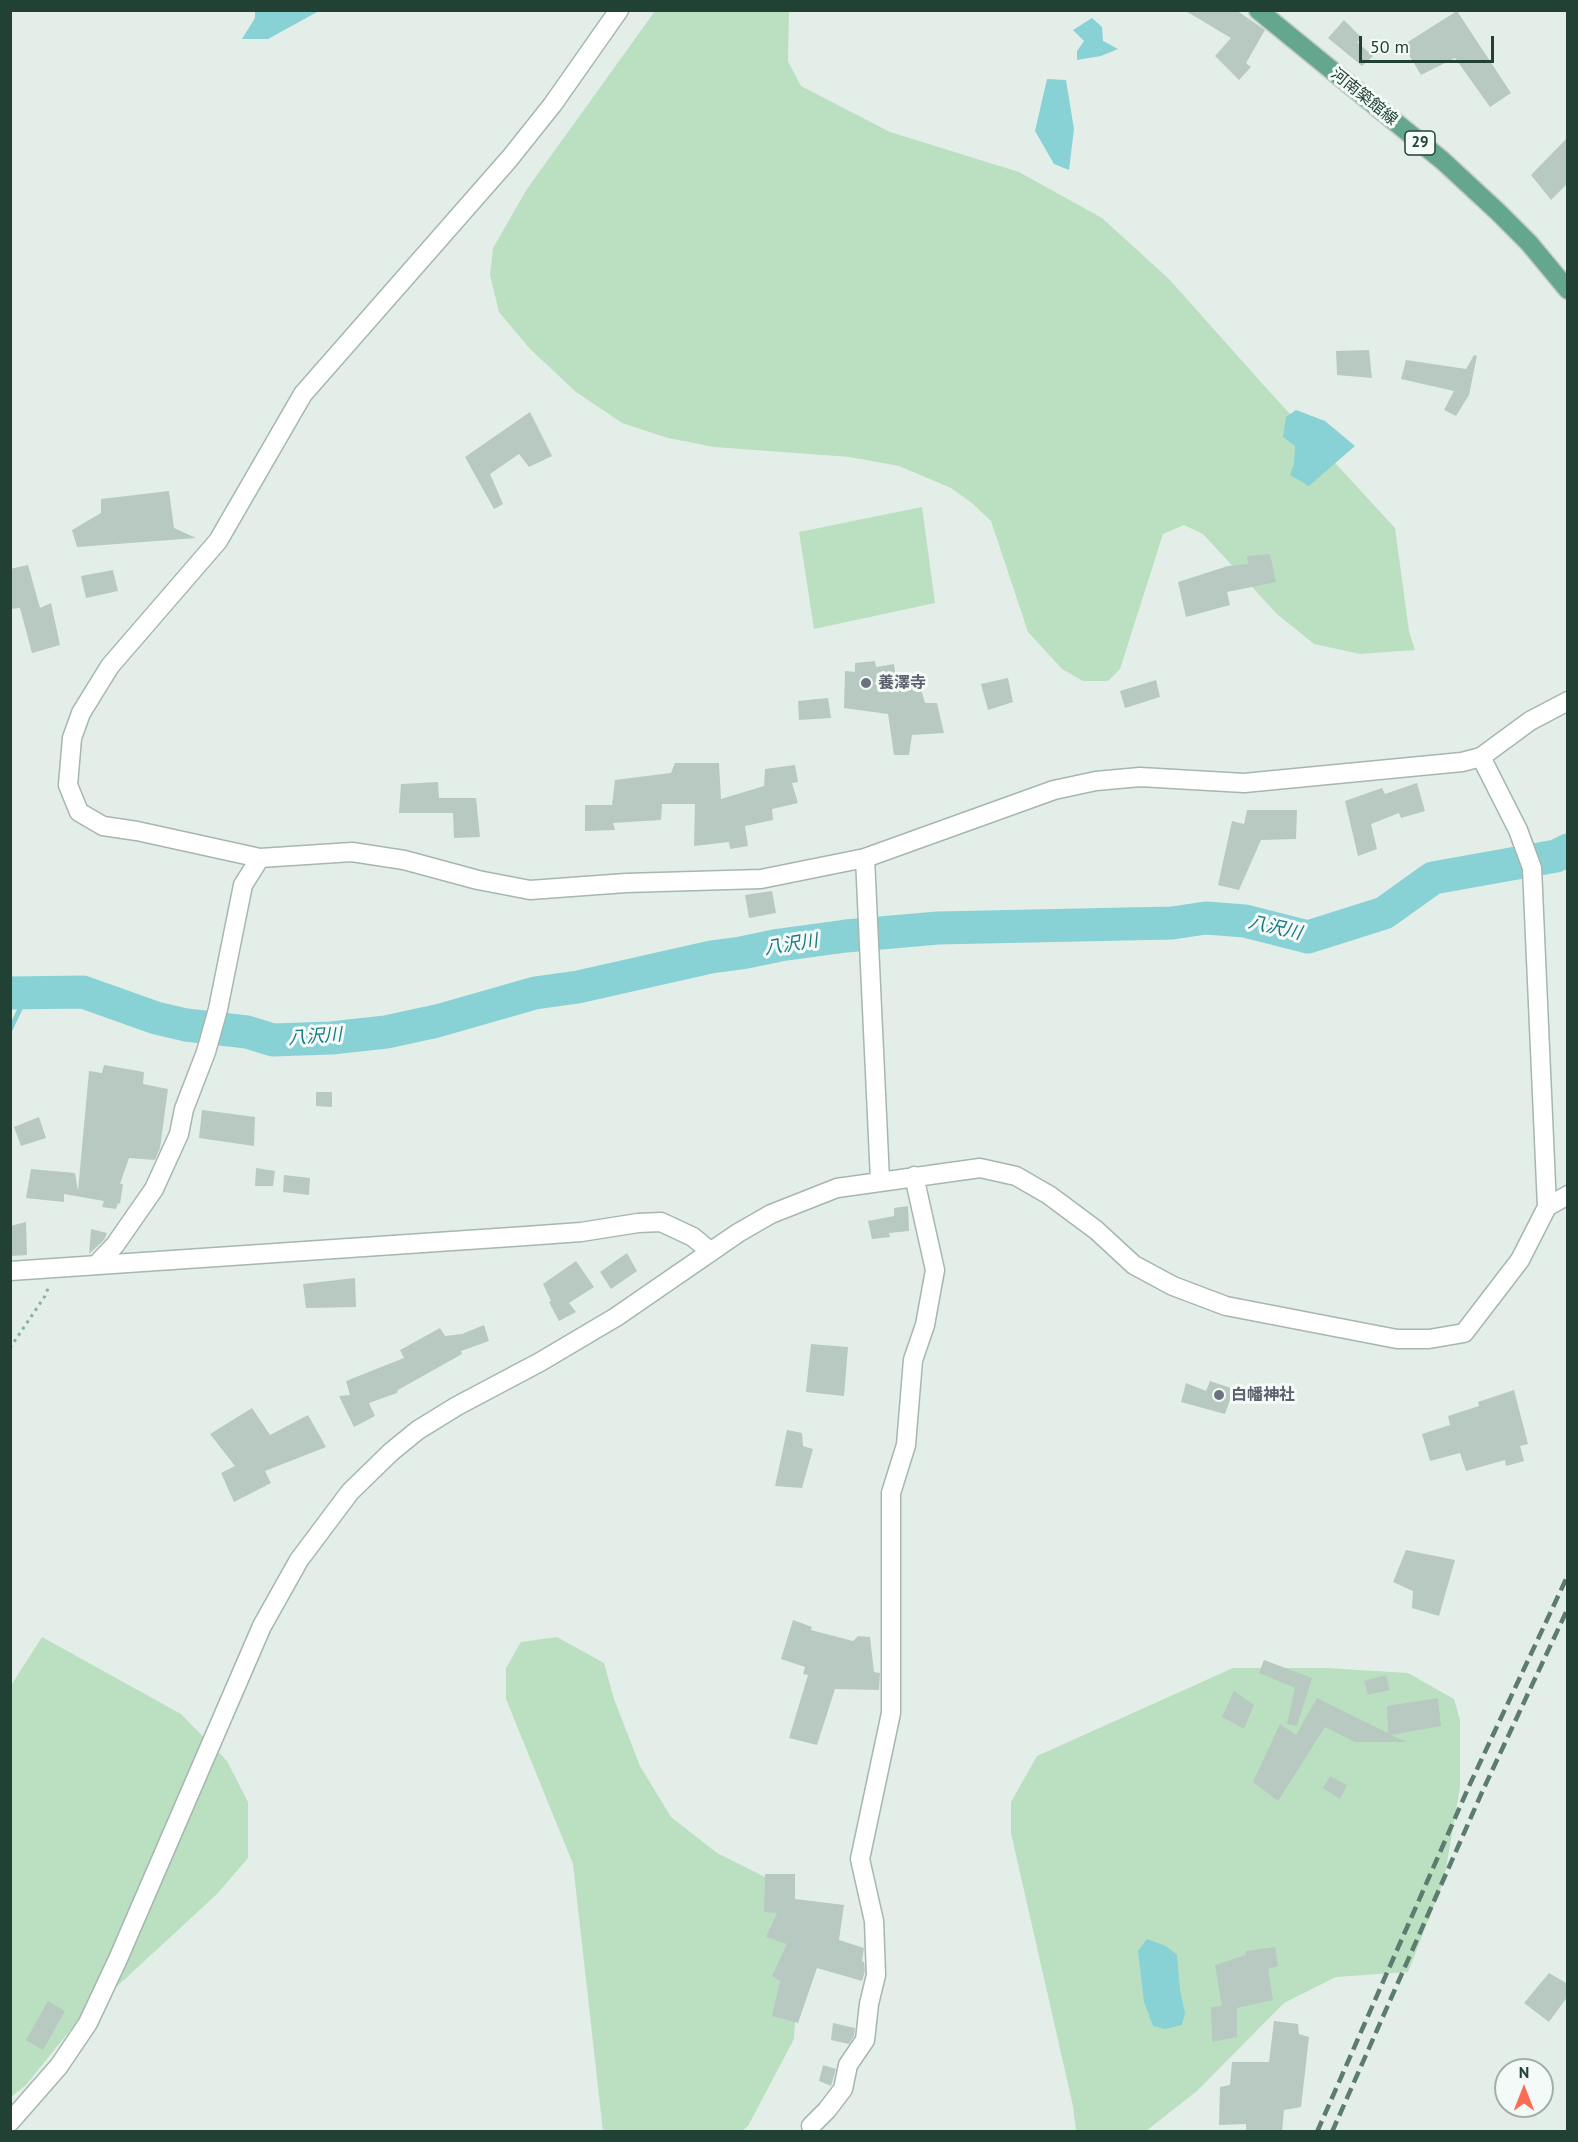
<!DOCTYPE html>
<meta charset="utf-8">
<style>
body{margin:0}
#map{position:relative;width:1578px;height:2142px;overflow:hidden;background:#e3eee8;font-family:"PT Sans",sans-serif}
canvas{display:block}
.frame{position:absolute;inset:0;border:12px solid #214135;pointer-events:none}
.north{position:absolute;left:1494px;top:2058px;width:60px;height:60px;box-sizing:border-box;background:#f4faf7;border:2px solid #a0b0a9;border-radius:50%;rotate:0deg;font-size:16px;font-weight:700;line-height:24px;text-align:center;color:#214135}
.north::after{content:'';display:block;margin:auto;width:21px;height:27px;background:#fa6d55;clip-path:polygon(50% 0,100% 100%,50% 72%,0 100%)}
.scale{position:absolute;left:1359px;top:36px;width:135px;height:27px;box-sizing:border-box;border:3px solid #214135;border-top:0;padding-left:8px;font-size:18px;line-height:21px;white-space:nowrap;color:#214135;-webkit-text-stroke:4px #f4faf7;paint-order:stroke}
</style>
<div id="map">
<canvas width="1578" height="2142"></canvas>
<div class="frame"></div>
<div class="north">N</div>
<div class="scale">50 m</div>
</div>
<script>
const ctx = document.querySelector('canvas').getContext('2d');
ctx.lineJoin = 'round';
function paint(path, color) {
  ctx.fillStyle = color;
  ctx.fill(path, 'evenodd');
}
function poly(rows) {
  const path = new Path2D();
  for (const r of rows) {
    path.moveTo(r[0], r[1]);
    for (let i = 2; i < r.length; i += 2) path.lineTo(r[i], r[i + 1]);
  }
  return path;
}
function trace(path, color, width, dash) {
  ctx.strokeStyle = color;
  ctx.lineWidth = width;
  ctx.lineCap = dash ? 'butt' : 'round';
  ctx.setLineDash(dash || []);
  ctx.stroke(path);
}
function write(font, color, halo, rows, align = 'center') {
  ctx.font = font + ' "PT Sans","Noto Sans JP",sans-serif';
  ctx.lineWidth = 6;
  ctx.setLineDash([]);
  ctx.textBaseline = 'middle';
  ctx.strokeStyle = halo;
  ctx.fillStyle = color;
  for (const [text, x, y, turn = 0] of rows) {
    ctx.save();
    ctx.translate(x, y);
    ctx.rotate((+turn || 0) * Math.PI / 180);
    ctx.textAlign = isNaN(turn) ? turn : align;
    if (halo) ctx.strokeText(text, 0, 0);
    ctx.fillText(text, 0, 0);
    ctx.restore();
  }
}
paint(poly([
 [655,11,789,11,788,61,801,86,890,132,1019,172,1102,218,1169,279,1268,390,1395,528,1409,631,1415,650,1360,654,1314,644,1277,614,1203,534,1184,525,1163,534,1120,669,1108,681,1083,681,1062,669,1028,632,991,521,972,503,951,488,899,466,850,457,714,447,668,438,622,423,576,392,530,349,499,312,490,275,493,248,527,189],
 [922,507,935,603,814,629,799,532],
 [42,1637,181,1714,227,1761,248,1802,248,1858,217,1894,72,2028,26,2085,11,2097,10,1687],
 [557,1637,604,1663,614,1699,640,1766,671,1817,717,1853,779,1884,799,1962,794,2039,748,2126,742,2131,603,2131,573,1864,506,1699,506,1668,521,1642],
 [1233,1668,1326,1668,1408,1673,1454,1699,1460,1720,1460,1787,1444,1880,1408,1972,1336,1977,1284,2003,1197,2091,1146,2131,1076,2131,1073,2106,1011,1833,1011,1802,1037,1756]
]), '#bbe0c1');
paint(poly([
 [255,11,255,10,319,11,268,39,242,39,255,18],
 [1092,18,1102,27,1103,41,1118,49,1101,56,1077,60,1077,51,1084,41,1073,30],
 [1047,79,1066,80,1074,129,1069,170,1054,164,1035,131],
 [1296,410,1325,421,1355,446,1309,486,1290,475,1294,464,1295,446,1283,437,1286,417],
 [1147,1939,1166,1946,1177,1955,1180,1990,1185,2013,1182,2025,1165,2029,1153,2026,1144,2002,1138,1951]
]), '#88d2d6');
trace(poly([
 [10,1030,28,992]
]), '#88d2d6', 5);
trace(poly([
 [10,993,83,992,156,1018,186,1025,247,1032,273,1040,331,1038,386,1032,437,1021,535,993,578,987,711,957,741,953,780,945,846,936,938,928,1172,923,1206,918,1245,921,1308,937,1384,913,1433,878,1556,856,1568,850]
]), '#88d2d6', 33);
paint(poly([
 [1184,10,1236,10,1265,30,1246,63,1251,67,1239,80,1215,56,1231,38],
 [1457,11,1511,93,1490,107,1455,58,1421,75,1403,45],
 [1344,20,1363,39,1357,42,1373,56,1362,66,1328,38],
 [1568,137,1568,183,1551,200,1531,175],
 [1369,350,1372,378,1337,375,1336,351],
 [1474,355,1477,356,1469,395,1456,416,1444,410,1454,391,1401,379,1406,360,1466,369],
 [530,412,552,456,529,467,519,454,490,474,503,504,494,509,465,457],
 [169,491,174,528,196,538,77,547,72,530,101,513,101,499],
 [1270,554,1276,582,1227,592,1230,605,1186,617,1178,582,1228,566,1248,564,1247,556],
 [28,565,40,608,51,603,60,645,32,653,20,608,10,609,10,569],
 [113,570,118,591,86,598,81,576],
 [875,661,876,667,894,664,897,685,920,686,925,703,937,703,944,733,912,735,909,755,894,755,888,714,844,708,845,671,855,672,855,663],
 [1008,678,1013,702,988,710,981,684],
 [1156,680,1160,697,1125,708,1120,691],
 [828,698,831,718,799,720,798,701],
 [675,763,719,763,721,799,764,786,765,769,795,765,798,782,792,783,798,803,772,809,773,820,745,826,748,846,730,849,729,842,694,846,695,804,662,804,661,820,613,823,615,830,585,831,585,805,612,805,615,780,671,773],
 [438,782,439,798,476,798,480,837,454,838,453,813,399,813,401,784],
 [1417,783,1425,811,1401,818,1399,813,1371,824,1377,849,1358,856,1345,801,1382,788,1385,794],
 [1247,810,1297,810,1296,839,1261,840,1239,890,1218,885,1232,821,1244,824],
 [772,891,776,913,749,918,745,895],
 [104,1065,144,1072,143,1084,168,1089,160,1148,155,1160,129,1158,120,1184,123,1184,120,1204,118,1203,116,1209,102,1207,104,1201,64,1194,64,1202,26,1198,31,1169,75,1173,78,1191,89,1071,102,1073],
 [316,1092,332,1092,332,1107,316,1106],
 [202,1110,255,1117,254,1146,199,1138],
 [39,1117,46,1138,21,1146,14,1127],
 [256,1168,275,1171,273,1186,255,1186],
 [284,1175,310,1178,309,1195,283,1192],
 [908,1206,909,1231,889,1233,890,1237,872,1239,868,1221,894,1216,894,1208],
 [26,1222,27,1255,10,1256,10,1226],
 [91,1229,107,1233,104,1240,89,1254],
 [627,1253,637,1271,611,1289,600,1272],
 [576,1261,594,1287,569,1303,576,1312,559,1321,549,1302,551,1301,543,1284],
 [355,1278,356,1307,306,1308,303,1284],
 [484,1325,489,1341,461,1351,462,1354,398,1390,397,1393,369,1403,375,1416,354,1427,339,1396,350,1395,346,1381,404,1358,400,1350,440,1328,445,1336,462,1334],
 [811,1344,848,1347,844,1396,806,1392],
 [1210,1381,1234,1389,1225,1414,1181,1402,1186,1383,1206,1391],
 [1514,1390,1528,1444,1520,1446,1524,1461,1506,1466,1505,1460,1466,1471,1460,1453,1430,1461,1422,1434,1450,1425,1448,1416,1479,1406,1478,1402],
 [252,1408,270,1435,308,1415,326,1447,265,1471,271,1483,234,1502,221,1473,235,1466,210,1434],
 [787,1430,802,1433,803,1446,813,1449,802,1488,775,1486],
 [1406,1550,1455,1560,1439,1616,1412,1608,1413,1591,1393,1582],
 [793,1620,812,1627,811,1630,853,1641,858,1636,870,1637,874,1672,880,1673,879,1690,835,1689,817,1745,789,1738,808,1675,803,1674,805,1667,781,1659],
 [1264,1660,1312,1678,1297,1726,1287,1724,1295,1688,1259,1673],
 [1386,1675,1390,1690,1368,1695,1364,1681],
 [1234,1691,1254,1705,1244,1729,1222,1717],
 [1317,1698,1388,1733,1387,1706,1438,1698,1441,1726,1391,1735,1407,1742,1355,1742,1325,1727,1278,1801,1253,1782,1280,1724,1296,1735],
 [1330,1776,1347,1785,1340,1799,1323,1788],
 [765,1874,795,1874,795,1899,844,1905,839,1940,864,1948,862,1961,864,1962,865,1971,862,1981,817,1968,798,2023,772,2016,780,1981,772,1976,787,1944,766,1937,777,1913,764,1912],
 [1275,1947,1278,1966,1268,1969,1273,2000,1237,2008,1237,2037,1212,2042,1211,2007,1222,2006,1215,1965,1246,1955,1246,1951],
 [1549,1973,1568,1984,1568,1996,1549,2022,1524,2003],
 [48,2001,65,2011,43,2050,26,2040],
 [1274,2021,1298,2024,1299,2034,1309,2037,1301,2107,1284,2110,1282,2132,1246,2132,1246,2124,1219,2125,1220,2087,1230,2085,1232,2062,1269,2062],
 [833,2023,855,2028,854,2036,849,2044,831,2040],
 [823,2065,836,2069,831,2086,819,2081]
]), '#b8c9c1');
const minor = poly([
 [619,10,553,104,510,158,303,394,218,541,110,666,81,713,72,738,68,785,79,812,103,826,137,831,260,858,352,852,404,860,478,880,530,890,626,883,761,879,865,858,1054,790,1096,781,1140,777,1244,783,1462,762,1481,757,1530,721,1568,701],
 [1481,757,1518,830,1532,868,1547,1207],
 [865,858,880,1180],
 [96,1265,115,1245,154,1189,179,1134,184,1109,206,1052,218,1009,243,885,260,858],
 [10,1271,526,1236,581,1232,638,1223,661,1222,693,1237,711,1252],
 [10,2122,59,2066,88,2023,118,1959,262,1626,299,1560,350,1492,391,1452,418,1430,457,1406,540,1362,616,1317,738,1233,771,1214,837,1188,980,1168,1016,1176,1049,1195,1096,1230,1134,1265,1173,1286,1226,1306,1397,1339,1429,1339,1464,1333,1520,1260,1547,1207,1568,1195],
 [811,2126,827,2110,843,2089,848,2065,865,2040,869,2004,876,1975,874,1921,860,1859,891,1713,891,1493,906,1445,913,1360,925,1325,935,1270,914,1176]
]);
const major = poly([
 [1258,10,1443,161,1498,212,1529,243,1568,290]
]);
trace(minor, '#a5b7af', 21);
trace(major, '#c1cac6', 21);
trace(poly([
 [10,1348,45,1296,49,1286]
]), '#82b49f', 3, [3, 4.5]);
trace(minor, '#fff', 18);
trace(major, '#65a68f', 18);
trace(poly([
 [1317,2132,1470,1784,1568,1575],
 [1332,2132,1483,1790,1568,1608]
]), '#5c7c70', 4.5, [12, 6]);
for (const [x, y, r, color] of [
 [866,683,6,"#6b7280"],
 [1219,1395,6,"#6b7280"]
]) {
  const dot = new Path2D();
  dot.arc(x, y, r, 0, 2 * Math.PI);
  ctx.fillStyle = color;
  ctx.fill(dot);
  trace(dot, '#f4faf7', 2);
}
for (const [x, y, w] of [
 [1420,143,30]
]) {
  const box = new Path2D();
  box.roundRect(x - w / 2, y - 12, w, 24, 4.5);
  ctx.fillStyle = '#f4faf7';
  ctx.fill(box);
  trace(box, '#214135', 1.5);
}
write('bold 15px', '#214135', null, [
 ["29",1420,143]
]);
write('16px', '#214135', '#f4faf7', [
 ["河南築館線",1364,97,39]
]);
write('bold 16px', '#5b616d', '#f4faf7', [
 ["養澤寺",878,683],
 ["白幡神社",1231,1395]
], 'left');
write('italic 18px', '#177a81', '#f4faf7', [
 ["八沢川",1275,928,13],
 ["八沢川",791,945,-9],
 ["八沢川",315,1037,-4]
]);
</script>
